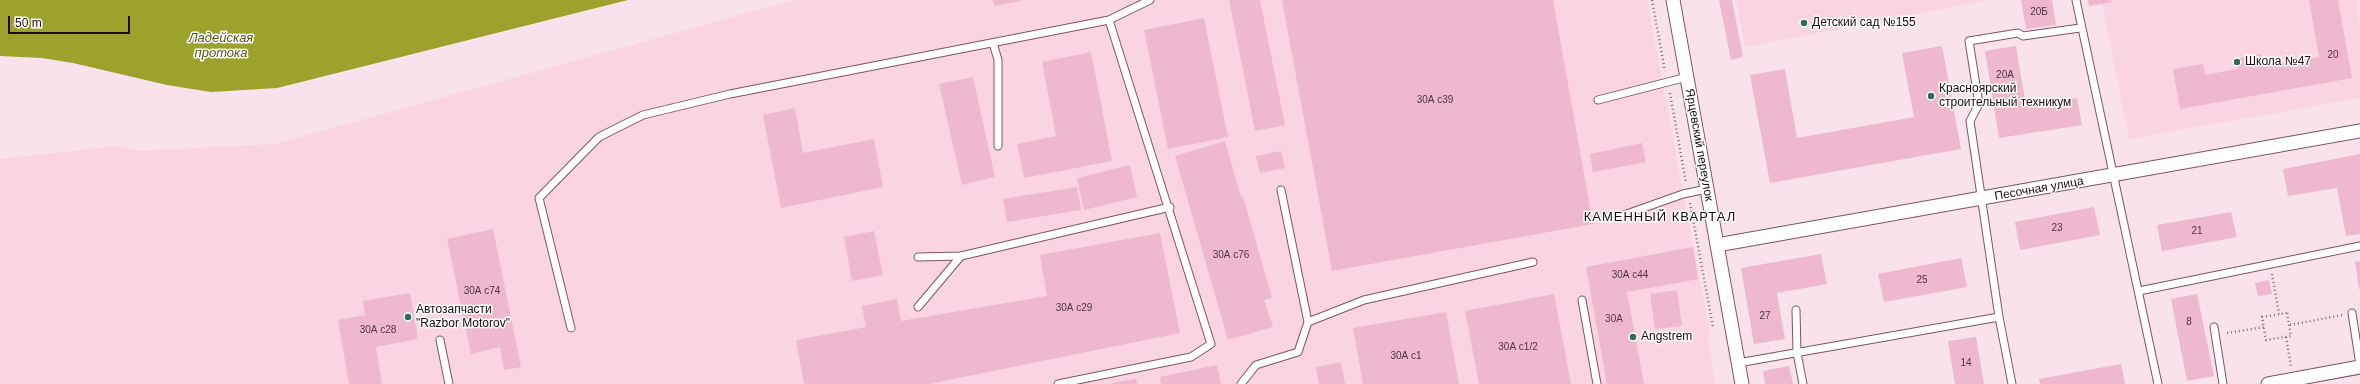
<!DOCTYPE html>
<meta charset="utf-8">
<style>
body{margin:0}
#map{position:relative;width:2360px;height:384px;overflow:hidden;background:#f9e2eb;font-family:Arial,sans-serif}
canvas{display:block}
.scale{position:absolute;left:8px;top:16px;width:122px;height:18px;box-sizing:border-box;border:2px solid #1c0a12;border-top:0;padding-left:5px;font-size:12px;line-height:14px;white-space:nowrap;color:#1c0a12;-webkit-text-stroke:3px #fff;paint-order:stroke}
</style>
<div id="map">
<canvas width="2360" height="384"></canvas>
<div class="scale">50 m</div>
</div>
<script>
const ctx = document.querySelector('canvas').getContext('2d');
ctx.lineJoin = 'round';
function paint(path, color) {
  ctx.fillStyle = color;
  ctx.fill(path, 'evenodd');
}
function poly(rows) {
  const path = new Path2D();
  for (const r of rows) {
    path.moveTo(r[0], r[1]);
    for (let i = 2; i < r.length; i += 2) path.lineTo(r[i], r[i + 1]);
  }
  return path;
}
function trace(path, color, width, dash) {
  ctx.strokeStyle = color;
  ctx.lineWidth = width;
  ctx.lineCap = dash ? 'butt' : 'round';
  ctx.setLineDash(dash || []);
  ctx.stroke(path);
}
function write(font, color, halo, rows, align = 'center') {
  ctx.font = font + ' Arial,sans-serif';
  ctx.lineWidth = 3;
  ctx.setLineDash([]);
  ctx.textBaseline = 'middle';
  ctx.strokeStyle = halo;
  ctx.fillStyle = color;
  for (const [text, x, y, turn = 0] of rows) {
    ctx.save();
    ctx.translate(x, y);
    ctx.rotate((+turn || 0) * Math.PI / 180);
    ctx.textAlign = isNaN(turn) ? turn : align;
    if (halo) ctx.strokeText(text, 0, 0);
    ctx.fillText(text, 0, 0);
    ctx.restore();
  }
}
paint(poly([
 [794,0,1647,0,1709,329,1708,338,1715,384,0,384,0,159,117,146,138,151,275,144],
 [1736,0,1989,0,1745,47],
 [2088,0,2356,0,2360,26,2360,98,2129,139,2102,4,2089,7]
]), '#fbd4e4');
paint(poly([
 [0,0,628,0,277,88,211,92,167,85,73,63,42,58,0,56]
]), '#9da22c');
paint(poly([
 [993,0,1021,0,1021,1,994,6],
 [1229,0,1260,0,1285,125,1255,131],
 [1282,0,1553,0,1593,224,1332,271],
 [1719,0,1732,0,1743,57,1731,60],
 [2021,0,2052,0,2056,25,2026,29],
 [2088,0,2111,0,2112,2,2089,6],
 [2309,0,2338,0,2352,78,2180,109,2173,69,2203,64,2205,75,2237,69,2235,59,2261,54,2263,67,2319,57],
 [1204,18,1228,137,1168,149,1144,30],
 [1942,46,1961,149,1770,183,1750,75,1785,69,1797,138,1914,117,1902,53],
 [2016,46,2026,106,2077,98,2082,125,1999,138,1985,51],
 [1091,52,1112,161,1024,178,1017,144,1056,136,1042,62],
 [973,77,995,177,962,185,939,84],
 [795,108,803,153,874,139,883,187,781,208,763,115],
 [1225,141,1241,197,1243,196,1272,298,1264,300,1273,327,1228,340,1175,156],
 [1642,143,1646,162,1593,172,1590,154],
 [1281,151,1285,168,1260,173,1256,156],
 [2360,154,2360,234,2346,236,2337,188,2288,196,2283,169],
 [1130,165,1137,197,1084,210,1077,178],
 [1077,187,1081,210,1007,222,1003,199],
 [2094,207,2100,235,2020,250,2015,222],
 [2231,212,2237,237,2162,251,2157,225],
 [493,229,521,367,504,370,500,347,471,354,447,239],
 [874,231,883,275,852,281,844,237],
 [1160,233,1180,333,929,384,804,384,796,340,866,327,862,306,897,299,901,321,1047,296,1040,255],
 [1693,247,1698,279,1627,292,1644,384,1607,384,1586,267],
 [1821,254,1827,284,1777,293,1785,339,1754,344,1741,268],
 [1961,258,1967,287,1884,302,1878,274],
 [2360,261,2360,289,2359,289,2355,262],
 [2269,280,2272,294,2258,296,2255,283],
 [1677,290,1682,326,1655,329,1650,294],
 [410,293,418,339,376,347,382,384,349,384,338,320,365,315,363,301],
 [1554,294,1571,384,1479,384,1465,311],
 [2197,294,2214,376,2187,381,2171,299],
 [1446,312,1459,384,1363,384,1353,328],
 [1976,337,1984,384,1955,384,1948,341],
 [1341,362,1345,384,1319,384,1316,367],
 [2121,364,2125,384,2040,384,2039,379],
 [1217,365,1221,384,1161,384,1160,377],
 [1789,366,1793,384,1765,384,1763,371],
 [1136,379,1137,384,1112,384,1112,383]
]), '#eeb8cf');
const lane = poly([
 [2076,0,2158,384],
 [993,43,998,60,998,146],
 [1598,100,1687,77],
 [1281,190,1308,322],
 [1621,216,1683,194,1707,189],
 [918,257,961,256,1170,207],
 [2139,291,2360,246],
 [1582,300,1597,384],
 [918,307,961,256],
 [1796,310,1797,353,1803,384],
 [2352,313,2360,365],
 [2214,327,2223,384],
 [571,328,539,198,599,137,643,115,730,94,1109,20,1150,0],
 [440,340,449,384],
 [1738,363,1999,317],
 [1058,384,1191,357,1211,344,1109,20],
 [1241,384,1256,365,1298,352,1308,322,1364,300,1533,262],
 [2012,384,1999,317,1970,121,1979,104,1969,41,2018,33,2023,36,2080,28]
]);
const street = poly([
 [1673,0,1742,384],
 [1717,245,2360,131],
 [2268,384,2360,367]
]);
trace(lane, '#815267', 9);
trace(street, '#815267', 15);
trace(poly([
 [1652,0,1665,71],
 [1670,93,1686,183],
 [1690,203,1713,327],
 [2272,274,2279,314],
 [2287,313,2291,336,2266,340,2262,317,2287,313],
 [2290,325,2342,315],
 [2227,333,2264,327],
 [2286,337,2291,366]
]), '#816d75', 2.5, [1, 3]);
trace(lane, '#fff', 7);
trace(street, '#fff', 13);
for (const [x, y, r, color] of [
 [1804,23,4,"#2d6d5a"],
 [2237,62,4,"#2d6d5a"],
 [1931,96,4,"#2d6d5a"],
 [408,317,4,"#2d6d5a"],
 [1633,337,4,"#2d6d5a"]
]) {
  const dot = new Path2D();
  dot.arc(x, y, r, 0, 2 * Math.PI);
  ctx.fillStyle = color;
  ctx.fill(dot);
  trace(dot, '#fff', 1.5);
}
write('10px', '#503641', null, [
 ["20Б",2039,12],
 ["20",2333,55],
 ["20А",2005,75],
 ["30А с39",1435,100],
 ["23",2057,228],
 ["21",2197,231],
 ["30А с76",1231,255],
 ["30А с44",1630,275],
 ["25",1922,280],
 ["30А с74",482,291],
 ["30А с29",1074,308],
 ["27",1765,316],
 ["30А",1614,319],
 ["8",2189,322],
 ["30А с28",378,330],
 ["30А с1/2",1518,347],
 ["30А с1",1406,356],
 ["14",1966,363]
]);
write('12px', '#1c0a12', '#fff', [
 ["Детский сад №155",1812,23],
 ["Школа №47",2245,62],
 ["Красноярский",1939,89],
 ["строительный техникум",1939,103],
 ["Автозапчасти",416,310],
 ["\"Razbor Motorov\"",416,324],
 ["Angstrem",1641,337]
], 'left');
write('12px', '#1c0a12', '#fff', [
 ["Ярцевский переулок",1699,145,80],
 ["Песочная улица",2039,189,-10]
]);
write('italic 13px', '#53551b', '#fff', [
 ["Ладейская",221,38],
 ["протока",221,53]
]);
ctx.letterSpacing = '1px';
write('13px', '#1c0a12', '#fff', [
 ["КАМЕННЫЙ КВАРТАЛ",1660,217]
]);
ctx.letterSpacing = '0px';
</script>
